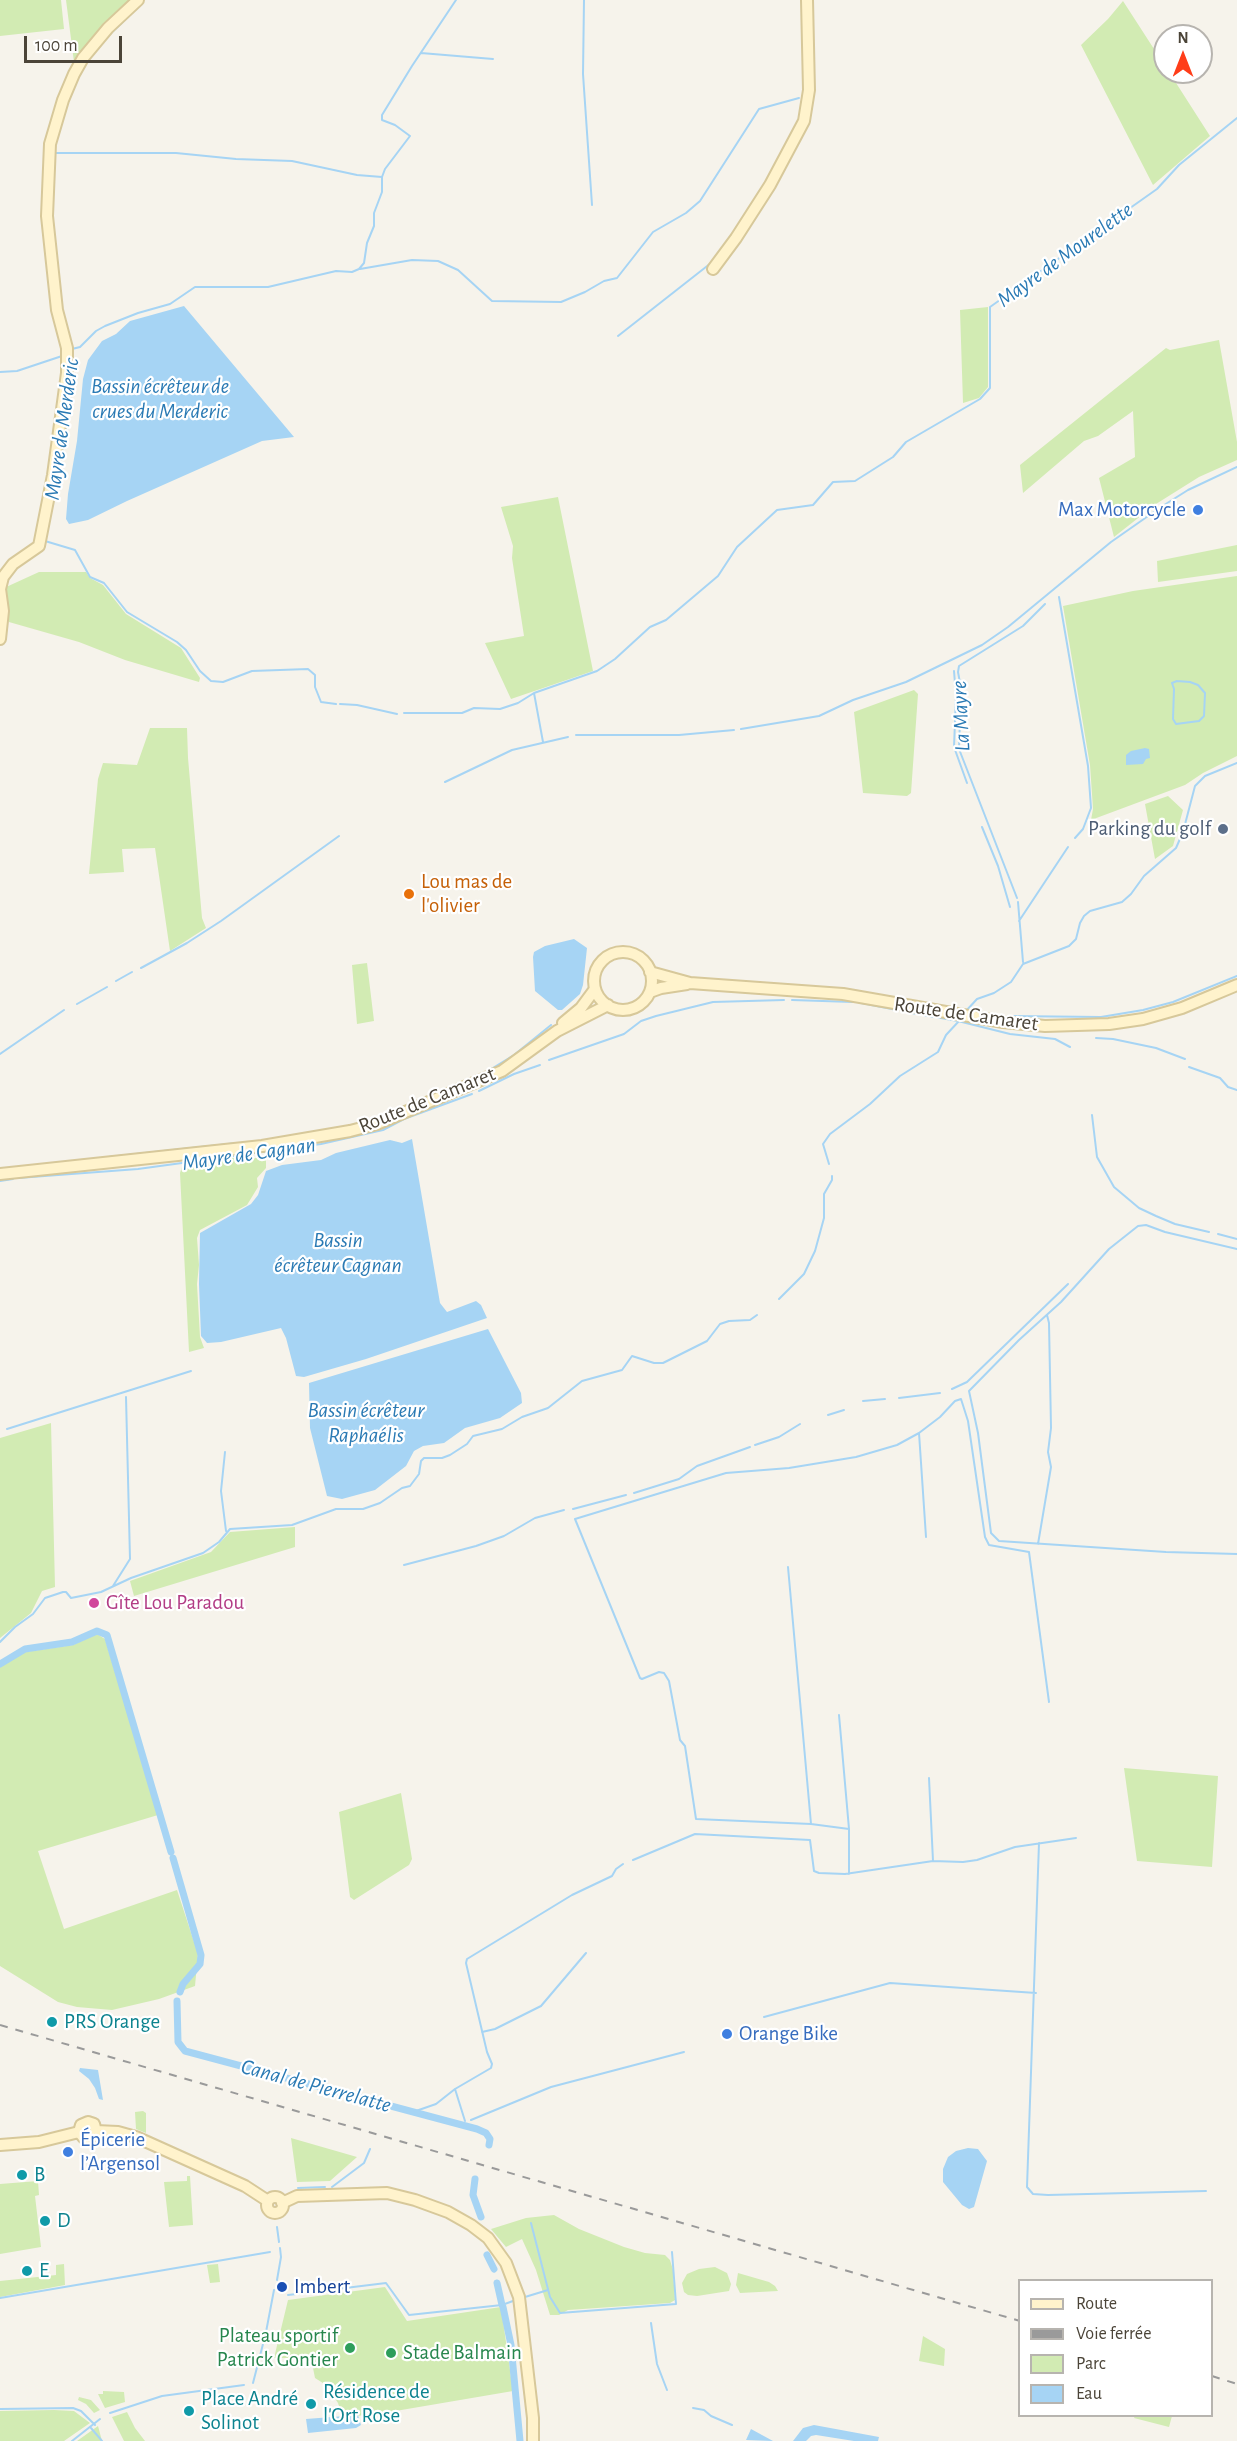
<!DOCTYPE html>
<meta charset="utf-8">
<style>
body{margin:0}
#map{position:relative;width:1237px;height:2441px;overflow:hidden;background:#f6f3eb;font-family:"Alegreya Sans",sans-serif}
canvas{display:block}
.legend{position:absolute;left:1018px;top:2279px;width:195px;height:138px;box-sizing:border-box;background:#fff;border:2px solid #b7b4af;margin:0;padding:8px 10px;list-style:none;font-size:18px;color:#4b4438}
.legend li{display:flex;align-items:center;gap:12px;height:30px}
.legend b{width:30px;border:2px solid #b7b4af}
.north{position:absolute;left:1153px;top:24px;width:60px;height:60px;box-sizing:border-box;background:#fff;border:2px solid #b7b4af;border-radius:50%;rotate:0deg;font-size:16px;font-weight:700;line-height:24px;text-align:center;color:#4b4438}
.north::after{content:'';display:block;margin:auto;width:21px;height:27px;background:#ff3d19;clip-path:polygon(50% 0,100% 100%,50% 72%,0 100%)}
.scale{position:absolute;left:24px;top:36px;width:98px;height:27px;box-sizing:border-box;border:3px solid #4b4438;border-top:0;padding-left:8px;font-size:18px;line-height:21px;white-space:nowrap;color:#4b4438;-webkit-text-stroke:4px #fff;paint-order:stroke}
</style>
<div id="map">
<canvas width="1237" height="2441"></canvas>
<ul class="legend">
<li><b style="height:8px;background:#fff3cc"></b>Route</li>
<li><b style="height:8px;background:#9a9a9a"></b>Voie ferrée</li>
<li><b style="height:16px;background:#d2ebb3"></b>Parc</li>
<li><b style="height:16px;background:#a6d4f4"></b>Eau</li>
</ul>
<div class="north">N</div>
<div class="scale">100 m</div>
</div>
<script>
const ctx = document.querySelector('canvas').getContext('2d');
ctx.lineJoin = 'round';
function paint(path, color) {
  ctx.fillStyle = color;
  ctx.fill(path, 'evenodd');
}
function poly(rows) {
  const path = new Path2D();
  for (const r of rows) {
    if (r.length === 3) {
      path.moveTo(r[0] + r[2], r[1]);
      path.arc(r[0], r[1], r[2], 0, 2 * Math.PI);
      continue;
    }
    path.moveTo(r[0], r[1]);
    for (let i = 2; i < r.length; i += 2) path.lineTo(r[i], r[i + 1]);
  }
  return path;
}
function trace(path, color, width, dash) {
  ctx.strokeStyle = color;
  ctx.lineWidth = width;
  ctx.lineCap = dash ? 'butt' : 'round';
  ctx.setLineDash(dash || []);
  ctx.stroke(path);
}
function write(font, color, halo, rows, align = 'center') {
  ctx.font = font + ' "Alegreya Sans",sans-serif';
  ctx.lineWidth = 4.5;
  ctx.setLineDash([]);
  ctx.textBaseline = 'middle';
  ctx.strokeStyle = halo;
  ctx.fillStyle = color;
  for (const [text, x, y, turn = 0] of rows) {
    ctx.save();
    ctx.translate(x, y);
    ctx.rotate((+turn || 0) * Math.PI / 180);
    ctx.textAlign = isNaN(turn) ? turn : align;
    if (halo) ctx.strokeText(text, 0, 0);
    ctx.fillText(text, 0, 0);
    ctx.restore();
  }
}
paint(poly([
 [0,0,61,0,64,29,0,36],
 [66,0,132,0,106,23,74,62],
 [1123,1,1165,66,1165,72,1169,72,1210,136,1153,185,1081,45,1108,19],
 [988,307,988,387,979,398,963,403,960,310],
 [1219,340,1237,442,1237,460,1199,477,1156,504,1114,537,1099,478,1135,457,1133,411,1098,436,1084,441,1023,493,1020,465,1166,348,1170,350],
 [558,497,593,671,511,699,485,643,524,636,512,558,513,546,501,507],
 [1237,545,1237,571,1158,582,1157,561],
 [39,572,86,572,90,578,103,585,126,614,181,648,200,678,199,682,125,660,79,642,9,622,4,588],
 [1237,576,1237,756,1203,773,1185,785,1091,820,1093,809,1090,765,1063,606,1133,591],
 [914,690,918,694,911,793,907,796,863,793,854,712],
 [150,728,187,728,188,758,202,918,206,928,170,951,155,848,122,849,124,872,89,874,98,779,103,763,137,765],
 [1168,796,1183,810,1173,846,1155,859,1145,804],
 [367,963,374,1021,357,1024,352,965],
 [224,1158,266,1158,266,1168,257,1178,258,1187,247,1205,200,1230,197,1238,199,1265,197,1284,200,1337,204,1348,189,1352,180,1173,182,1167],
 [51,1423,55,1587,42,1591,31,1613,0,1638,0,1438],
 [295,1527,295,1547,134,1596,130,1581,211,1552,230,1532],
 [97,1634,105,1639,158,1815,38,1851,64,1929,177,1890,198,1954,195,1986,159,1999,112,2010,77,2007,58,2002,0,1966,0,1667,25,1652,73,1645],
 [1124,1768,1218,1776,1212,1867,1137,1861],
 [401,1793,412,1859,409,1865,354,1900,350,1897,339,1812],
 [143,2111,146,2113,146,2133,136,2129,135,2112],
 [291,2138,357,2157,330,2181,297,2182],
 [187,2176,190,2176,193,2225,169,2227,164,2182,187,2181],
 [38,2181,39,2195,35,2196,41,2247,0,2254,0,2184],
 [554,2215,579,2229,624,2247,645,2253,665,2255,670,2260,673,2270,675,2300,670,2303,568,2310,559,2315,550,2315,536,2270,522,2239,506,2247,491,2229,526,2218],
 [64,2264,65,2285,0,2297,0,2281,56,2275,56,2265],
 [218,2264,220,2282,210,2283,207,2265],
 [715,2267,727,2273,731,2284,729,2291,697,2296,688,2295,684,2292,682,2283,687,2274,699,2269],
 [738,2273,769,2282,775,2286,778,2291,740,2293,736,2285],
 [385,2287,407,2321,501,2307,513,2391,372,2415,350,2416,341,2413,338,2403,326,2385,315,2378,311,2358,274,2358,288,2300],
 [923,2336,945,2349,944,2366,919,2361],
 [103,2391,124,2392,125,2402,105,2408,98,2394,103,2394],
 [79,2397,91,2400,100,2410,94,2413,86,2404,78,2400],
 [54,2410,74,2411,90,2423,64,2441,0,2441,0,2411],
 [127,2412,135,2428,145,2441,124,2441,112,2417],
 [1135,2416,1172,2416,1169,2427,1134,2418],
 [98,2426,102,2441,77,2441]
]), '#d2ebb3');
paint(poly([
 [184,306,294,437,262,441,127,501,88,520,69,524,66,519,68,494,77,441,83,379,88,360,102,341,116,334,130,321],
 [1145,748,1149,749,1150,758,1146,759,1143,764,1126,765,1126,755,1131,751],
 [574,939,587,948,583,985,580,994,562,1010,558,1010,535,991,533,957,534,952,545,946],
 [412,1139,440,1303,447,1312,476,1301,481,1305,487,1318,366,1359,304,1377,296,1376,286,1338,281,1328,221,1342,207,1343,201,1336,199,1284,200,1233,251,1204,258,1195,266,1171,282,1165,321,1160,336,1153,390,1140,402,1143],
 [488,1329,521,1393,522,1403,500,1418,465,1428,444,1443,423,1446,414,1451,406,1466,375,1490,342,1499,327,1496,310,1428,309,1383],
 [80,2068,98,2070,103,2100,99,2099,95,2088,89,2079,79,2071],
 [968,2148,978,2149,987,2161,974,2207,969,2209,962,2205,943,2182,943,2169,948,2157,956,2151],
 [358,2415,361,2425,356,2428,308,2433,306,2419],
 [814,2425,879,2437,878,2441,854,2441,816,2435,811,2436,806,2441,793,2441,803,2428],
 [751,2429,773,2441,746,2440]
]), '#a6d4f4');
trace(poly([
 [584,0,583,74,592,205],
 [107,37,136,9],
 [421,53,493,59],
 [54,153,176,153,236,159,292,161,357,175,382,177],
 [360,269,412,260,438,261,458,270,492,301,561,302,585,292,604,281,617,278,653,232,686,213,700,201,759,109,799,98],
 [618,336,711,263],
 [0,372,17,371,62,356],
 [45,541,60,466,73,379,72,349,80,347,96,331,105,326,138,313,170,304,195,287,268,287,336,271,352,272,359,269,364,263,367,243,374,226,374,213,382,192,382,177,385,169,410,136,395,125,382,120,382,115,412,66,456,0],
 [45,541,75,550,90,577,104,583,127,612,177,642,186,650,200,671,211,681,223,682,252,671,308,669,315,675,315,687,321,702,336,704],
 [1059,597,1088,766,1091,808,1083,829,1075,838],
 [954,671,956,696,954,747,967,783],
 [1177,681,1190,682,1198,685,1205,693,1204,716,1199,721,1176,724,1173,719,1174,689,1172,683,1177,681],
 [534,693,543,742],
 [340,704,357,705,397,714],
 [404,713,462,713,474,708,500,709,518,703,534,693,597,671,615,659,650,627,666,620,718,576,737,547,777,510,813,505,833,482,855,481,893,457,906,442,980,399,990,388,990,307,1157,189,1179,165,1237,118],
 [741,729,819,716,853,700,906,682,982,645,1008,627,1111,542,1161,507,1188,490,1237,467],
 [576,735,679,735,734,730],
 [445,782,512,750,568,737],
 [982,827,998,866,1010,907],
 [1017,898,959,749,961,688,958,672,959,666,1023,626,1045,604],
 [1018,902,1023,962],
 [1019,921,1068,847],
 [141,968,187,943,221,921,339,836],
 [116,981,132,972],
 [792,1000,853,1002],
 [861,1003,897,1010],
 [77,1004,107,987],
 [966,1011,977,999,994,993,1011,982,1023,964,1069,946,1076,939,1080,923,1084,916,1090,911,1122,902,1131,894,1144,876,1176,848,1183,832,1195,786,1205,776,1237,763],
 [906,1012,958,1021],
 [1008,1016,1101,1017,1143,1010,1173,1002,1237,976],
 [958,1021,1010,1034,1055,1039,1070,1047],
 [1096,1038,1113,1039,1156,1048,1185,1059],
 [0,1054,64,1010],
 [549,1060,624,1034,641,1021,656,1016,713,1002,784,1000],
 [1189,1067,1220,1078,1228,1087,1237,1090],
 [483,1074,514,1055,551,1025],
 [479,1091,514,1074,540,1065],
 [1092,1115,1097,1157,1114,1187,1139,1208,1156,1216,1175,1224,1209,1232],
 [378,1117,398,1109],
 [108,1157,237,1143],
 [829,1164,823,1144,830,1134,870,1104,900,1076,938,1052,946,1035,959,1021],
 [18,1178,138,1169,321,1144,383,1130,404,1119,472,1094],
 [0,1181,13,1179],
 [1218,1234,1237,1239],
 [1237,1249,1165,1232,1146,1225,1138,1226,1109,1249,1061,1302,1019,1340,969,1391,978,1433,991,1533,999,1541,1166,1552,1237,1554],
 [779,1299,804,1274,815,1251,824,1218,824,1194,832,1180,832,1176],
 [952,1389,967,1382,1068,1284],
 [899,1398,940,1393],
 [863,1401,885,1399],
 [828,1415,844,1410],
 [7,1429,191,1371],
 [755,1445,779,1437,800,1424],
 [225,1452,221,1491,226,1531],
 [634,1493,679,1479,697,1466,750,1447],
 [573,1509,626,1495],
 [926,1537,919,1433,940,1417,955,1401,961,1399,968,1421,985,1537,989,1545,1029,1552,1049,1702],
 [1038,1544,1051,1467,1048,1452,1051,1428,1049,1323,1047,1315],
 [404,1565,476,1546,504,1536,535,1518,564,1510],
 [788,1567,811,1824],
 [113,1586,130,1559,126,1397],
 [0,1642,15,1627,33,1614,45,1598,63,1592,66,1592,71,1598,101,1592,131,1578,203,1553,219,1542,230,1529,292,1525,336,1509,363,1509,380,1503,402,1488,410,1486,419,1474,421,1461,424,1458,442,1458,450,1455,467,1444,473,1436,502,1429,522,1417,548,1408,582,1381,622,1370,632,1356,654,1363,663,1363,707,1341,720,1324,729,1321,750,1320,757,1315],
 [839,1715,849,1829,849,1874],
 [929,1778,933,1861],
 [849,1829,811,1824,696,1819,685,1746,680,1740,669,1681,664,1673,659,1672,642,1679,640,1678,575,1519,726,1473,789,1468,856,1457,897,1445,919,1433],
 [1039,1843,1027,2187,1033,2194,1048,2195,1206,2191],
 [633,1860,695,1834,810,1840,814,1871,819,1873,845,1874,933,1861,963,1862,977,1860,1015,1847,1076,1838],
 [764,2017,890,1983,1036,1993],
 [482,2032,495,2029,541,2006,586,1953],
 [455,2089,465,2121],
 [413,2112,436,2104,455,2089,491,2068,492,2064,487,2052,466,1963,467,1959,572,1895,612,1876,616,1869,623,1864],
 [471,2120,551,2087,684,2052],
 [332,2187,364,2163,370,2149],
 [298,2188,325,2187],
 [531,2223,550,2297,560,2313,676,2304,672,2252],
 [277,2227,279,2242],
 [277,2280,281,2257,280,2248],
 [288,2295,386,2283,409,2315,502,2305,513,2301],
 [525,2297,548,2290],
 [0,2298,270,2252],
 [651,2323,657,2364,667,2390],
 [266,2332,274,2290],
 [253,2383,263,2344],
 [693,2408,704,2410,711,2416,732,2425],
 [0,2409,73,2408,81,2411,95,2425],
 [110,2413,162,2396,244,2385],
 [91,2428,102,2441],
 [72,2441,100,2419]
]), '#a6d4f4', 2);
trace(poly([
 [0,1664,25,1649,72,1642,97,1631,107,1635,171,1852],
 [173,1858,201,1955,200,1964,183,1984,180,1992],
 [177,2001,178,2042,185,2051,477,2129,486,2133,490,2139,489,2145],
 [475,2179,473,2195,481,2217],
 [487,2255,494,2269],
 [497,2283,502,2305],
 [503,2307,511,2345,520,2441]
]), '#a6d4f4', 7);
const secondary = poly([
 [713,269,736,238,770,185,804,121,809,90,807,0],
 [0,639,3,611,0,589,3,577,13,564,39,546,53,475,67,373,67,348,57,310,47,216,50,144,63,100,74,74,83,58,108,28,138,0],
 [623,981,29],
 [650,972,690,983,843,994,1003,1022,1045,1026,1109,1024,1143,1019,1182,1008,1237,985],
 [650,992,661,988,687,984],
 [563,1023,581,1008,595,989],
 [0,1174,262,1146,350,1131,377,1124,502,1071,557,1031,608,1005],
 [96,2131,118,2132,136,2137,245,2186,268,2201],
 [79,2132,81,2125,88,2122,94,2124,96,2131],
 [79,2132,84,2138,89,2139,94,2136,96,2131],
 [0,2145,39,2142,79,2132],
 [275,2205,8],
 [282,2203,297,2196,387,2193,415,2200,448,2212,471,2225,488,2238,506,2263,519,2297,533,2418,533,2441]
]);
trace(secondary, '#d7c89a', 14);
trace(secondary, '#fff3cc', 10);
trace(poly([
 [0,2025,1020,2321],
 [1212,2376,1237,2384]
]), '#9a9a9a', 2, [8, 8]);
for (const [x, y, r, color] of [
 [1198,510,6,"#3f7fe0"],
 [1223,829,6,"#5c6f8a"],
 [409,894,6,"#e8710a"],
 [94,1603,6,"#d1479c"],
 [52,2022,6,"#0f9aa8"],
 [727,2034,6,"#3f7fe0"],
 [68,2152,6,"#3f7fe0"],
 [22,2175,6,"#0f9aa8"],
 [45,2221,6,"#0f9aa8"],
 [27,2271,6,"#0f9aa8"],
 [282,2287,6,"#1a4fb4"],
 [350,2348,6,"#2e9e5b"],
 [391,2353,6,"#2e9e5b"],
 [311,2404,6,"#0f9aa8"],
 [189,2411,6,"#0f9aa8"]
]) {
  const dot = new Path2D();
  dot.arc(x, y, r, 0, 2 * Math.PI);
  ctx.fillStyle = color;
  ctx.fill(dot);
  trace(dot, '#fff', 2);
}
write('21px', '#366cbe', '#fff', [
 ["Max Motorcycle",1186,510,"right"],
 ["Orange Bike",739,2034],
 ["Épicerie",80,2140],
 ["l’Argensol",80,2164]
], 'left');
write('21px', '#4e5e75', '#fff', [
 ["Parking du golf",1211,829]
], 'right');
write('21px', '#c56008', '#fff', [
 ["Lou mas de",421,882],
 ["l'olivier",421,906]
], 'left');
write('21px', '#4b4438', '#fff', [
 ["Route de Camaret",966,1014,8],
 ["Route de Camaret",427,1100,-22]
]);
write('21px', '#b23c85', '#fff', [
 ["Gîte Lou Paradou",106,1603]
], 'left');
write('21px', '#0d838f', '#fff', [
 ["PRS Orange",64,2022],
 ["B",34,2175],
 ["D",57,2221],
 ["E",39,2271],
 ["Résidence de",323,2392],
 ["l'Ort Rose",323,2416],
 ["Place André",201,2399],
 ["Solinot",201,2423]
], 'left');
write('21px', '#164399', '#fff', [
 ["Imbert",294,2287]
], 'left');
write('21px', '#27864d', '#fff', [
 ["Plateau sportif",338,2336],
 ["Patrick Gontier",338,2360],
 ["Stade Balmain",403,2353,"left"]
], 'right');
write('italic 22px', '#2a7ab4', '#fff', [
 ["Mayre de Mourelette",1065,255,-36],
 ["Bassin écrêteur de",160,386],
 ["crues du Merderic",160,411],
 ["Mayre de Merderic",62,429,-82],
 ["La Mayre",961,716,-93],
 ["Mayre de Cagnan",249,1154,-8],
 ["Bassin",338,1240],
 ["écrêteur Cagnan",338,1265],
 ["Bassin écrêteur",366,1410],
 ["Raphaélis",366,1435],
 ["Canal de Pierrelatte",316,2086,15]
]);
</script>
